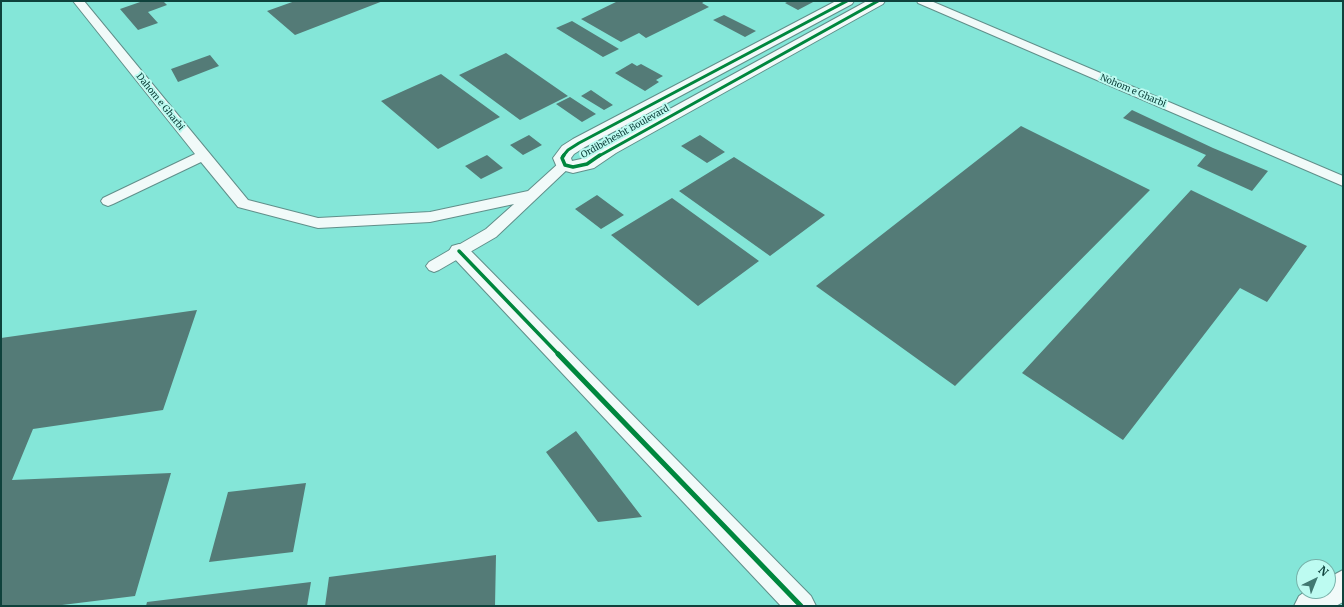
<!DOCTYPE html>
<style>
body{margin:0}
#map{position:relative;width:1344px;height:607px;overflow:hidden;background:#9fddd4;font-family:Merriweather,serif}
canvas{display:block}
.frame{position:absolute;inset:0;border:2px solid #0f423c;pointer-events:none}
.north{position:absolute;left:1296px;top:559px;width:40px;height:40px;box-sizing:border-box;background:#bdfbf1;border:1px solid #77b1a9;border-radius:50%;rotate:43deg;font-size:11px;font-weight:700;line-height:16px;text-align:center;color:#0f423c}
.north::after{content:'';display:block;margin:auto;width:14px;height:18px;background:#417871;clip-path:polygon(50% 0,100% 100%,50% 72%,0 100%)}
</style>
<div id="map">
<canvas width="1344" height="607"></canvas>
<div class="frame"></div>
<div class="north">N</div>
</div>
<script>
const ctx = document.querySelector('canvas').getContext('2d');
ctx.lineJoin = 'round';
function paint(path, color) {
  ctx.fillStyle = color;
  ctx.fill(path, 'evenodd');
}
function poly(rows) {
  const path = new Path2D();
  for (const r of rows) {
    path.moveTo(r[0], r[1]);
    for (let i = 2; i < r.length; i += 2) path.lineTo(r[i], r[i + 1]);
  }
  return path;
}
function trace(path, color, width, dash) {
  ctx.strokeStyle = color;
  ctx.lineWidth = width;
  ctx.lineCap = dash ? 'butt' : 'round';
  ctx.setLineDash(dash || []);
  ctx.stroke(path);
}
function write(font, color, halo, rows, align = 'center') {
  ctx.font = font + ' Merriweather,serif';
  ctx.lineWidth = 4;
  ctx.setLineDash([]);
  ctx.textBaseline = 'middle';
  ctx.strokeStyle = halo;
  ctx.fillStyle = color;
  for (const [text, x, y, turn = 0] of rows) {
    ctx.save();
    ctx.translate(x, y);
    ctx.rotate((+turn || 0) * Math.PI / 180);
    ctx.textAlign = isNaN(turn) ? turn : align;
    if (halo) ctx.strokeText(text, 0, 0);
    ctx.fillText(text, 0, 0);
    ctx.restore();
  }
}
paint(poly([
 [1,1,1343,1,1343,606,1,606],
 [1304,567,1328,567,1328,591,1304,591]
]), '#84e6d8');
paint(poly([
 [143,1,163,1,167,5,148,12,158,23,138,30,120,9],
 [295,1,383,1,295,35,267,11],
 [618,1,705,1,702,3,709,7,646,38,639,33,621,42,581,19],
 [789,1,815,1,798,10,785,3],
 [724,15,756,31,745,37,713,20],
 [572,21,619,49,603,57,556,28],
 [506,53,568,96,520,120,459,75],
 [210,55,219,66,178,82,171,69],
 [632,63,637,66,641,64,663,76,656,80,659,82,645,91,615,73],
 [441,74,500,117,438,149,381,101],
 [591,90,613,105,604,110,581,96],
 [570,97,596,114,582,122,556,104],
 [1132,110,1213,148,1268,171,1252,191,1197,166,1206,155,1123,118],
 [1021,126,1150,190,955,386,816,286],
 [529,135,542,145,523,155,510,145],
 [700,135,725,152,707,163,681,146],
 [487,155,503,168,481,179,465,166],
 [734,157,825,215,770,256,679,191],
 [1191,190,1307,246,1267,302,1240,288,1123,440,1022,373],
 [597,195,624,215,601,229,575,209],
 [672,198,759,261,698,306,611,235],
 [197,310,163,410,33,429,12,480,171,473,135,596,54,606,1,606,1,338],
 [576,431,642,517,598,522,546,452],
 [306,483,293,552,209,562,228,492],
 [496,555,495,606,325,606,329,577],
 [311,582,307,606,146,606,147,602]
]), '#547b77');
const service = poly([
 [73,1,84,1,248,200,318,218,430,212,528,191,560,162,565,161,570,162,572,165,496,237,439,270,434,272,429,270,426,266,429,262,486,229,514,204,430,222,318,228,238,207,201,162,113,204,108,206,103,204,101,201,103,198,195,154,73,1],
 [917,1,931,1,1343,176,1343,186,918,3,917,1]
]);
const minor = poly([
 [459,244,466,246,811,596,816,606,781,606,452,256,449,251,452,246,459,244],
 [1343,570,1343,602,1336,606,1294,606,1299,596,1306,591,1328,591,1328,578,1343,570]
]);
const tertiary = poly([
 [836,1,854,1,852,4,585,147,574,154,571,158,572,161,581,159,604,145,867,1,885,1,883,4,616,153,594,168,573,173,558,169,556,165,553,158,562,146,573,139,836,1]
]);
trace(service, '#618f8a', 2);
trace(minor, '#618f8a', 2);
trace(tertiary, '#618f8a', 2);
paint(service, '#f1faf9');
paint(minor, '#f1faf9');
paint(tertiary, '#f1faf9');
trace(poly([
 [563,156,568,150,579,143,847,1],
 [599,156,878,1]
]), '#00873e', 3);
trace(poly([
 [564,155,562,158,565,165,573,167,587,164,600,155],
 [459,251,559,355]
]), '#00873e', 3.5);
trace(poly([
 [558,354,801,606]
]), '#00873e', 5);
write('9px', '#0f423c', '#bdfbf1', [
 ["Nohom e Gharbi",1133,91,23],
 ["Dahom e Gharbi",160,102,51],
 ["Ordibehesht Boulevard",625,132,-29]
]);
</script>
